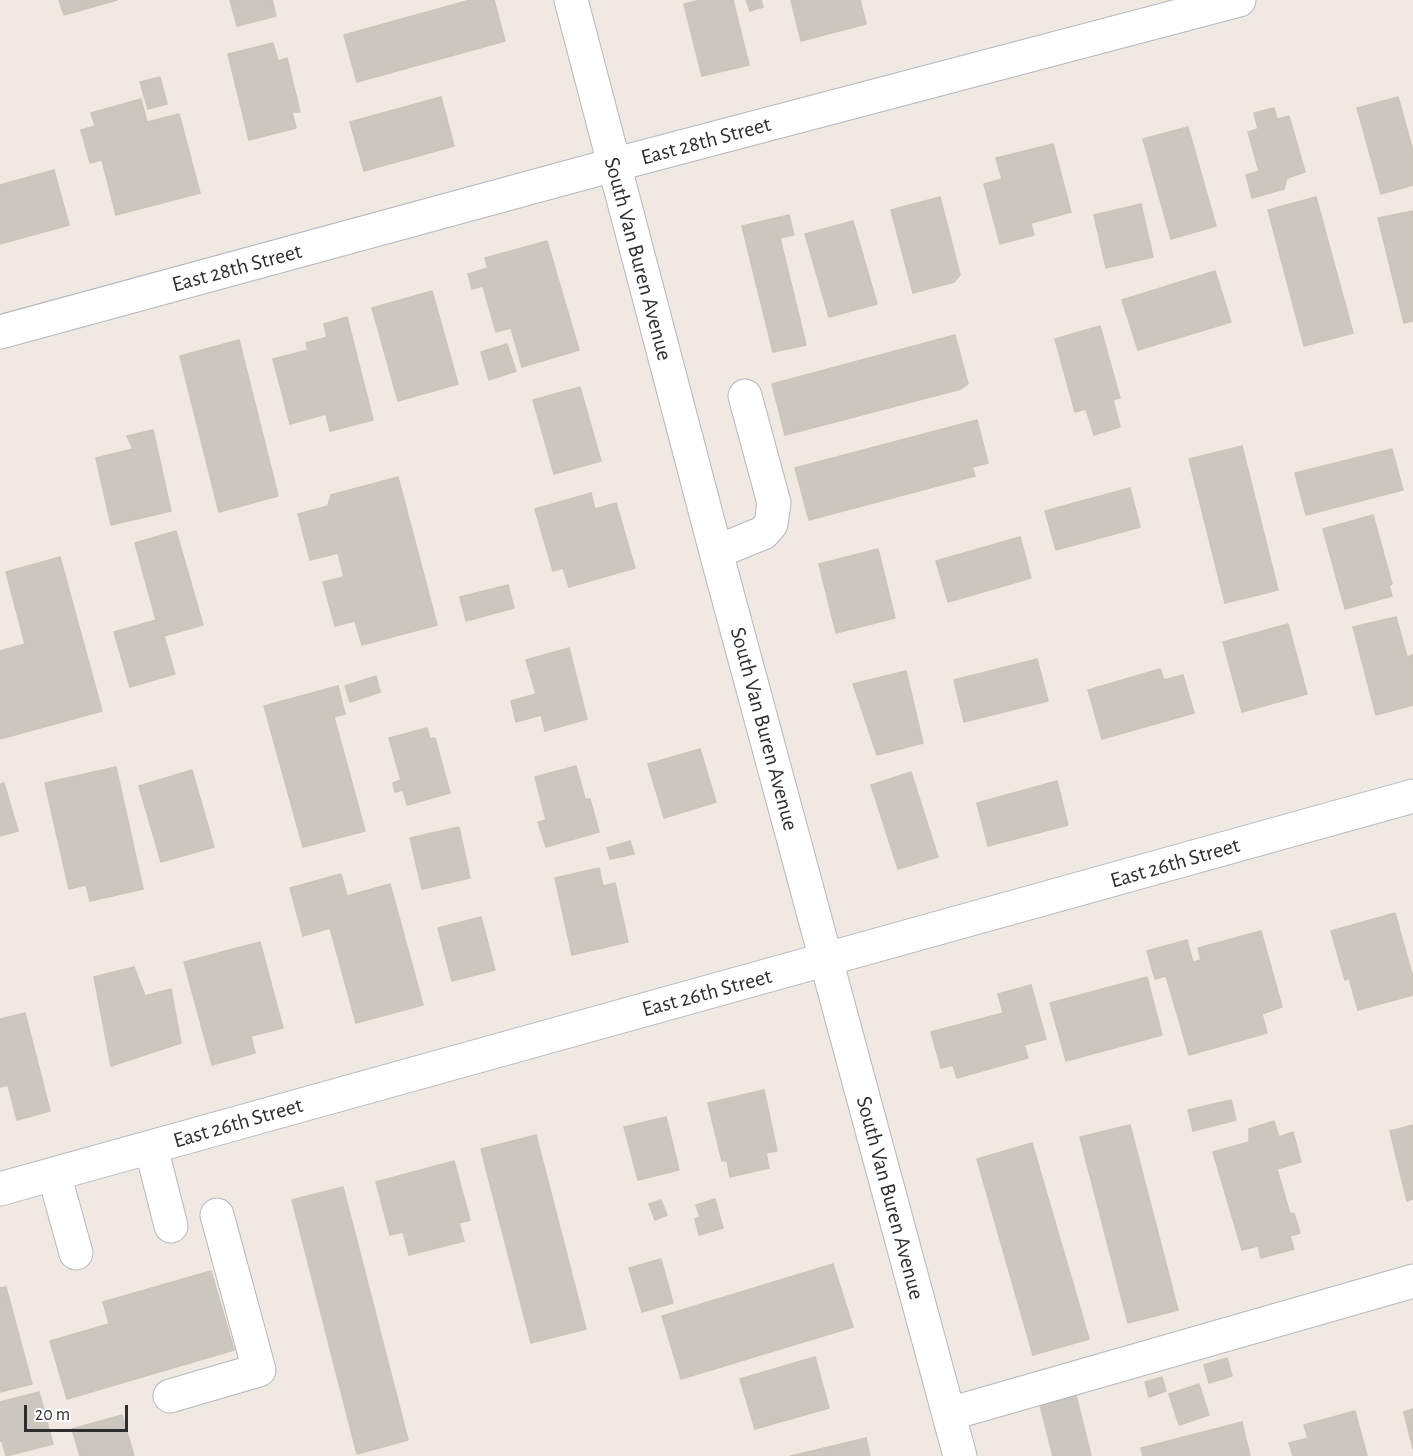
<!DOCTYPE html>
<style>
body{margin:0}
#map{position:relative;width:1413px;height:1456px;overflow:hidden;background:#efe9e1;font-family:"Alegreya Sans",sans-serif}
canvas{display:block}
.scale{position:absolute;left:24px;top:1405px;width:104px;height:27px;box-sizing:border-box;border:3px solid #2e2e2e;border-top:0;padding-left:8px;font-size:18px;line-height:21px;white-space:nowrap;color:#2e2e2e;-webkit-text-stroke:4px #fff;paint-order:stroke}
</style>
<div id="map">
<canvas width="1413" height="1456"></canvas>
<div class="scale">20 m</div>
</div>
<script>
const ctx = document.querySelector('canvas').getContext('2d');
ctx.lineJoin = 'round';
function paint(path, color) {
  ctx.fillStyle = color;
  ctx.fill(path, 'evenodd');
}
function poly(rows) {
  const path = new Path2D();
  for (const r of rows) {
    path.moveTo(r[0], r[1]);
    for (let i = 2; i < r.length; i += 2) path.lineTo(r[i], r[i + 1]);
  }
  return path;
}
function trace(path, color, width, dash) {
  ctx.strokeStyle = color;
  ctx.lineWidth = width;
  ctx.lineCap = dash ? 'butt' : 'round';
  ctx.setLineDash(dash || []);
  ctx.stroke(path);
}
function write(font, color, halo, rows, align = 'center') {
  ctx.font = font + ' "Alegreya Sans",sans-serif';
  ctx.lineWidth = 4.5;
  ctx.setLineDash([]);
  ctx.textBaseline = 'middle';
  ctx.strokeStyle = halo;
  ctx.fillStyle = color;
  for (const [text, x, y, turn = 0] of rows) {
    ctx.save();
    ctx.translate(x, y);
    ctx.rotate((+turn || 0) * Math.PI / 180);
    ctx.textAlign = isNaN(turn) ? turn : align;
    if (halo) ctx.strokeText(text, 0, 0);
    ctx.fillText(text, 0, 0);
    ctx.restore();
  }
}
const building = poly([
 [59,0,117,0,64,15,59,0],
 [230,0,272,0,276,16,237,26,230,0],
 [470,0,494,0,505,41,357,82,344,35,470,0],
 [700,0,733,0,749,65,702,76,684,4,700,0],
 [746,0,761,0,763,7,750,11,746,0],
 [791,0,860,0,866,24,801,41,791,0],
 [273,43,278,61,287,58,300,112,292,112,296,128,249,140,228,54,273,43],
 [160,77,167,104,148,109,140,82,160,77],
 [441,97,454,146,364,171,350,122,441,97],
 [1398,97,1413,151,1413,185,1381,194,1357,108,1398,97],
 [141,99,147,122,179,114,200,193,116,215,102,160,90,163,81,130,95,126,91,113,141,99],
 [1274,108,1277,119,1289,116,1305,172,1287,178,1284,189,1252,198,1246,175,1259,171,1248,132,1258,129,1254,113,1274,108],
 [1188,127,1216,226,1171,239,1143,139,1188,127],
 [1053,144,1071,212,1031,223,1034,235,1000,244,984,184,1002,179,996,158,1053,144],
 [54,170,69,225,0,244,0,185,54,170],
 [940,197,960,275,954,282,913,293,891,210,940,197],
 [1316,197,1353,333,1304,346,1268,210,1316,197],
 [1141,204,1153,257,1106,268,1094,215,1141,204],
 [1413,211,1413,321,1404,323,1378,218,1413,211],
 [789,215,794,235,780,238,806,345,773,352,742,226,789,215],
 [853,221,877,304,829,317,805,234,853,221],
 [547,241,579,350,522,367,511,328,496,332,483,286,472,289,468,274,488,268,485,258,547,241],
 [1215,271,1231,322,1138,350,1122,300,1215,271],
 [432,291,458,384,398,401,372,308,432,291],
 [347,317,373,420,330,431,326,414,290,424,273,359,308,350,306,343,327,337,324,324,347,317],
 [1100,326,1120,398,1113,400,1120,427,1094,435,1086,409,1075,412,1055,339,1100,326],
 [955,335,968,384,961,389,785,435,772,384,955,335],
 [239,340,278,496,219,512,180,356,239,340],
 [507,344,516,371,489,380,481,352,507,344],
 [580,387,601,461,554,474,533,400,580,387],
 [977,420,988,463,972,467,975,476,809,520,795,468,977,420],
 [153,430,171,511,111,525,96,458,133,449,127,436,153,430],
 [1242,446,1278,590,1225,603,1189,459,1242,446],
 [1392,449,1403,490,1306,515,1295,473,1392,449],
 [398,477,437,625,362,645,355,621,335,626,323,582,344,577,338,553,310,560,298,514,328,506,331,495,398,477],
 [1130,488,1140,527,1056,550,1045,511,1130,488],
 [591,493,595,509,616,503,635,568,569,587,563,568,553,571,535,509,591,493],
 [1373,515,1392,584,1389,586,1392,596,1345,609,1323,529,1373,515],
 [176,531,203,625,164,636,175,674,130,687,114,632,156,620,135,543,176,531],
 [1020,537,1031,578,948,602,936,561,1020,537],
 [878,549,895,618,836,633,819,564,878,549],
 [60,557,102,711,0,739,0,651,25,644,6,572,60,557],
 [508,585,514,608,466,621,460,597,508,585],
 [1396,617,1407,657,1413,655,1413,705,1376,715,1353,627,1396,617],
 [1288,624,1307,694,1242,712,1223,642,1288,624],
 [569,648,587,719,545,731,541,715,516,722,511,701,536,694,526,660,569,648],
 [1037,659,1048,701,964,722,954,680,1037,659],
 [1160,669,1164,680,1183,675,1194,713,1102,739,1088,690,1160,669],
 [906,671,923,743,877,755,853,684,906,671],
 [376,676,380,692,350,702,345,686,376,676],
 [338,686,345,714,334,717,365,831,303,847,264,706,338,686],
 [427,728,430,739,435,738,450,793,407,805,403,790,395,792,393,783,401,780,389,738,427,728],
 [700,749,716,802,664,818,648,764,700,749],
 [576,766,585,799,590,799,599,832,546,847,538,822,546,820,535,777,576,766],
 [116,767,143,889,90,901,86,885,69,889,45,783,116,767],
 [192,770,214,847,161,862,139,786,192,770],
 [911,772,938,857,898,869,871,785,911,772],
 [1057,781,1068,825,988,846,977,803,1057,781],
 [4,783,18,831,0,836,0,784,4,783],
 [459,827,470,878,422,889,410,838,459,827],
 [630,841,634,854,610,859,607,848,630,841],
 [599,868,603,886,615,883,628,942,572,955,555,878,599,868],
 [341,874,347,896,390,884,423,1005,356,1023,330,928,303,936,290,888,341,874],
 [1395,913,1413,978,1413,995,1358,1010,1349,978,1345,980,1331,931,1395,913],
 [481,917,495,970,452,981,438,928,481,917],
 [1261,931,1282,1007,1262,1014,1267,1033,1189,1055,1166,976,1155,979,1147,951,1187,940,1193,962,1201,960,1198,948,1261,931],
 [260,942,283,1028,251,1036,255,1053,212,1065,184,962,260,942],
 [134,967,145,996,171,989,181,1043,111,1066,94,977,134,967],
 [1147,977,1162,1035,1066,1061,1050,1003,1147,977],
 [1031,985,1046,1039,1024,1045,1028,1058,957,1078,953,1065,941,1068,931,1032,1003,1013,998,994,1031,985],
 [25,1013,50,1111,17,1120,8,1085,0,1087,0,1019,25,1013],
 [764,1090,777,1151,766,1153,769,1168,730,1177,727,1161,722,1161,708,1103,764,1090],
 [1231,1100,1236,1120,1193,1131,1188,1110,1231,1100],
 [666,1117,679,1170,638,1180,624,1127,666,1117],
 [1274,1121,1279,1137,1293,1132,1301,1162,1277,1169,1290,1214,1294,1213,1300,1233,1290,1236,1294,1249,1261,1258,1258,1246,1242,1250,1213,1152,1249,1142,1249,1129,1274,1121],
 [1130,1125,1178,1310,1128,1323,1080,1137,1130,1125],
 [1413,1125,1413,1199,1407,1201,1390,1131,1413,1125],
 [536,1135,586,1329,531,1343,481,1149,536,1135],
 [1032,1143,1089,1339,1033,1355,977,1159,1032,1143],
 [454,1161,470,1220,459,1223,464,1241,409,1255,403,1232,390,1235,376,1182,454,1161],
 [343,1187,408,1440,357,1454,292,1200,343,1187],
 [715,1199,723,1228,699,1235,695,1219,700,1217,696,1205,715,1199],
 [661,1200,667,1215,655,1220,649,1204,661,1200],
 [661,1259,673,1303,642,1312,629,1268,661,1259],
 [833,1264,853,1327,681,1379,662,1316,833,1264],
 [211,1271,234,1350,67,1399,50,1341,109,1324,103,1302,211,1271],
 [6,1287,32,1384,0,1392,0,1288,6,1287],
 [815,1357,829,1408,755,1429,740,1379,815,1357],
 [1227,1358,1232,1376,1209,1383,1204,1365,1227,1358],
 [1162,1377,1166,1391,1149,1397,1145,1382,1162,1377],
 [1199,1384,1209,1415,1179,1425,1169,1394,1199,1384],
 [1075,1391,1091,1456,1053,1456,1039,1401,1075,1391],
 [39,1392,53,1444,6,1456,2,1441,0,1441,0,1402,39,1392],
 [1413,1409,1413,1449,1404,1412,1413,1409],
 [1355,1411,1367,1456,1293,1456,1289,1443,1308,1438,1304,1425,1355,1411],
 [122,1415,134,1456,80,1456,72,1429,122,1415],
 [1242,1422,1250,1456,1143,1456,1141,1448,1242,1422],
 [866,1438,870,1456,791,1456,866,1438]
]);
paint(building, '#cbc7bf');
trace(building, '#cbc5ba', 1.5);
const minor = poly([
 [571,0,716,552,960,1456],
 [0,332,613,165,1239,0],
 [716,552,763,533,771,524,774,503,745,396],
 [151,1147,171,1226],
 [54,1174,76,1253],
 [0,1189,1413,796],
 [170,1396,259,1370,217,1215],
 [949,1414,1413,1281]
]);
trace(minor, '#b4b7c1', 35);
trace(minor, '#fff', 33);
write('22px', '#2e2e2e', '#fff', [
 ["East 28th Street",706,141,-15],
 ["South Van Buren Avenue",638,259,75],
 ["East 28th Street",237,268,-15],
 ["South Van Buren Avenue",764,729,75],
 ["East 26th Street",1175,863,-16],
 ["East 26th Street",707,993,-15],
 ["East 26th Street",238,1123,-16],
 ["South Van Buren Avenue",890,1198,75]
]);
</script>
